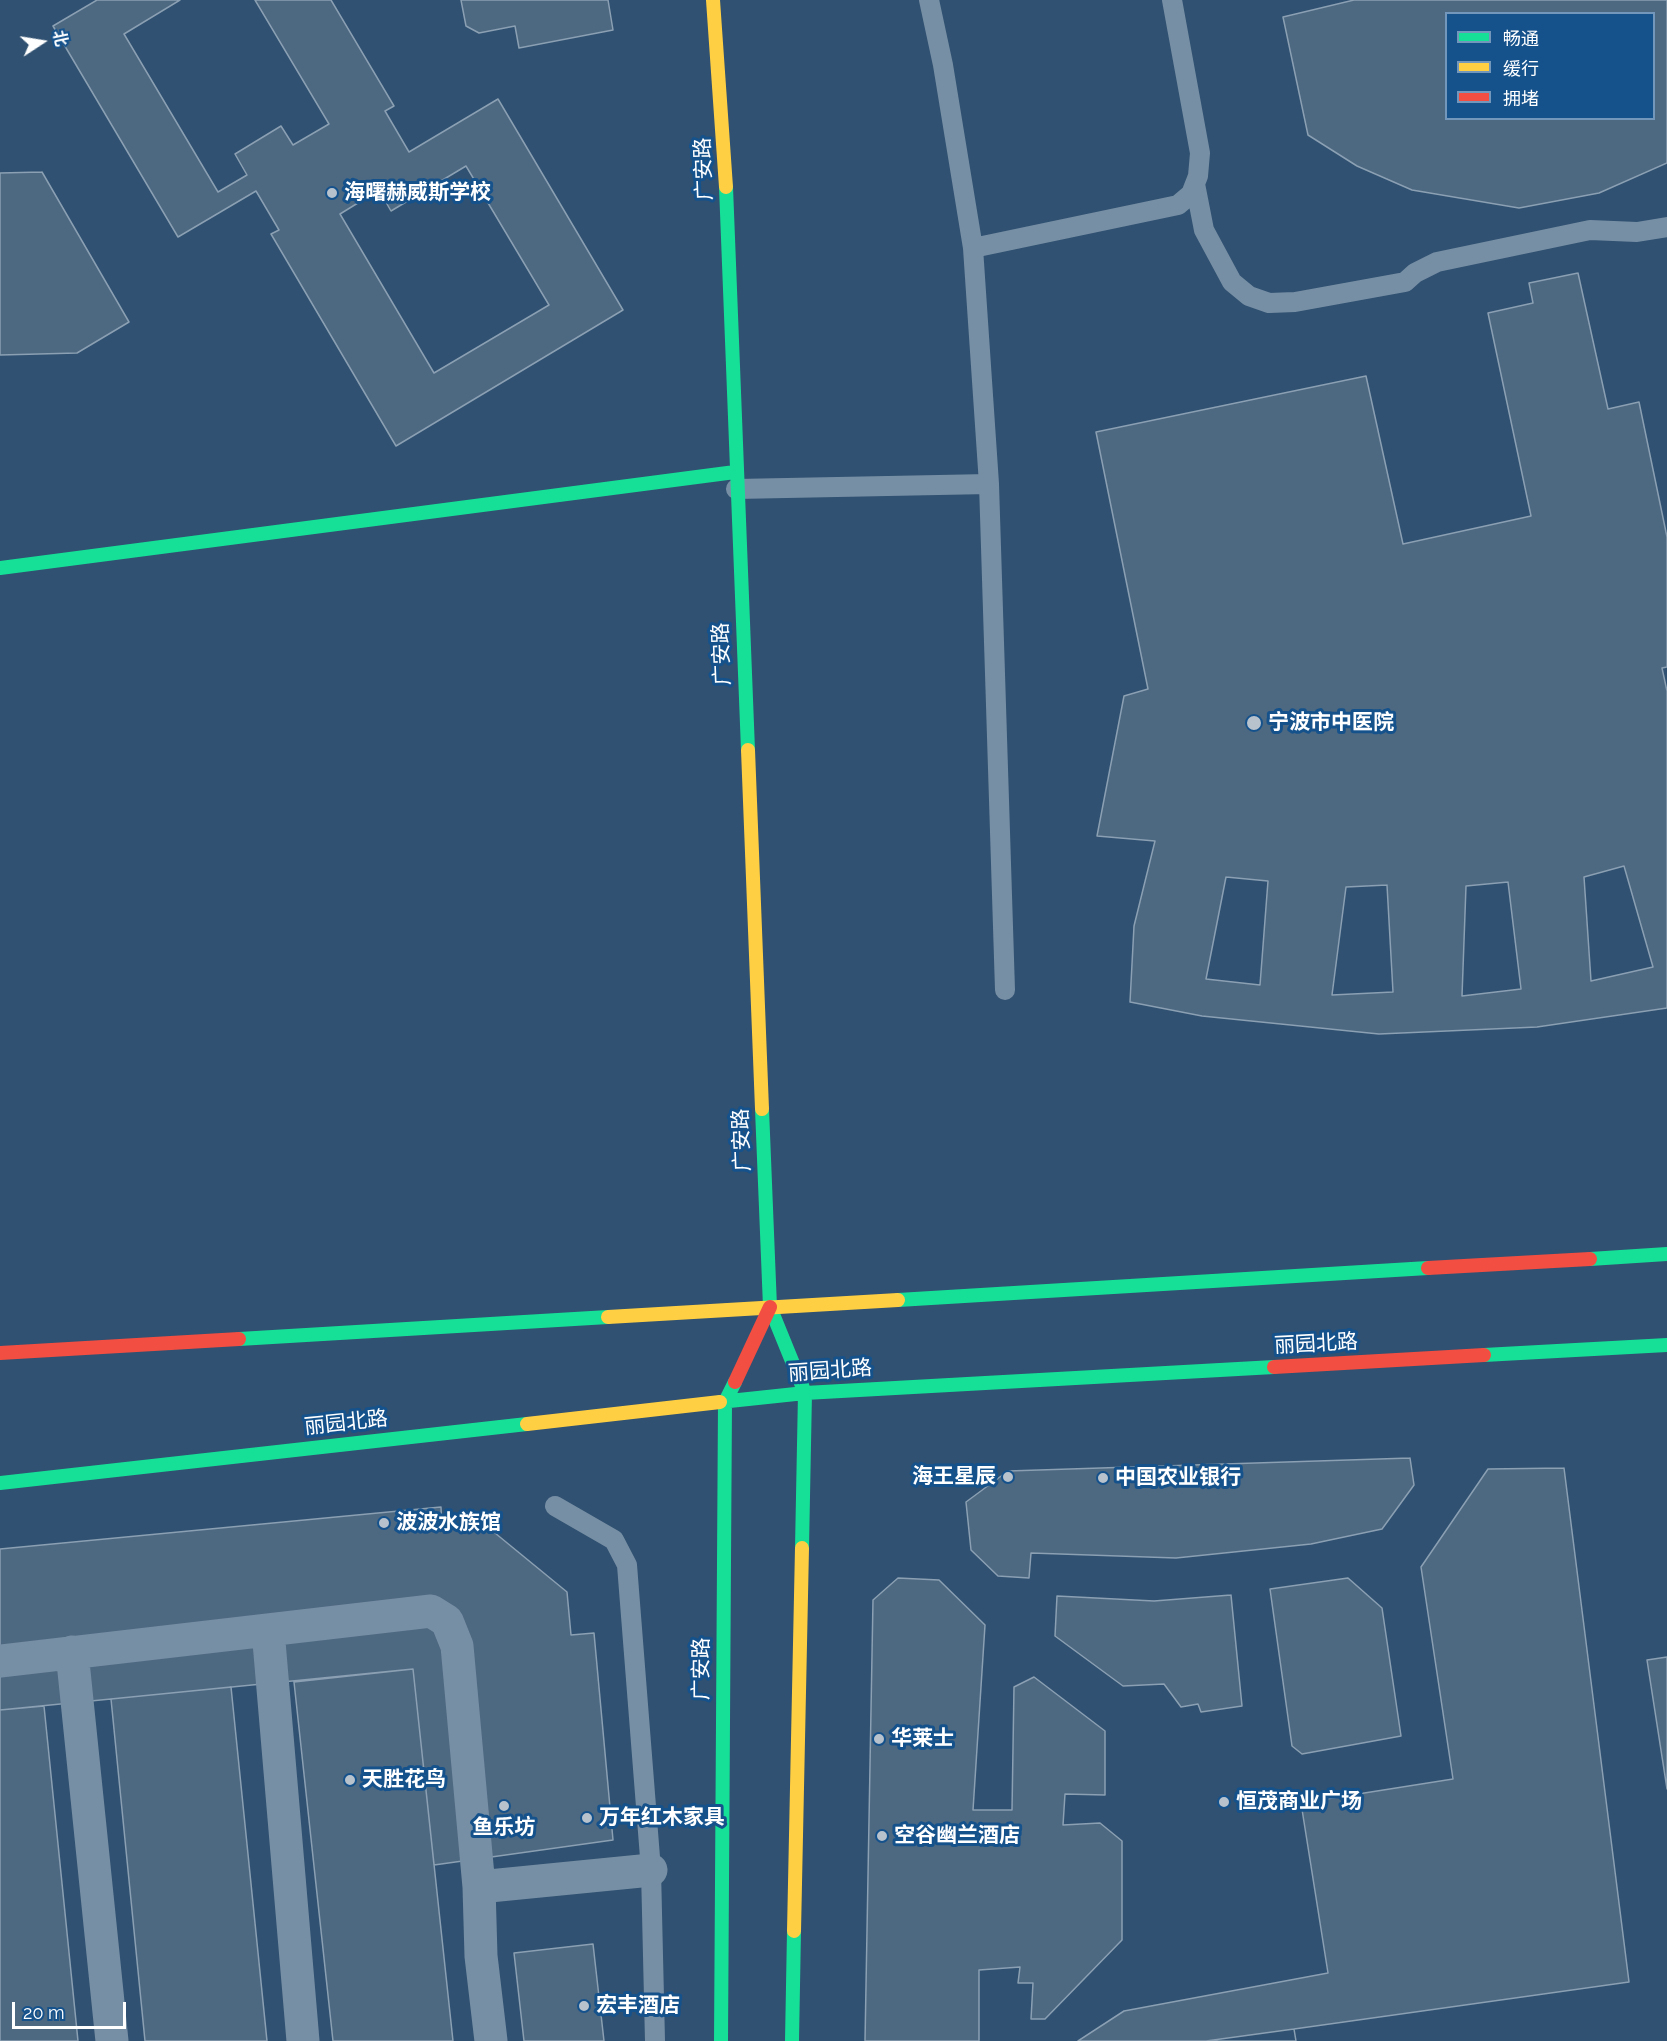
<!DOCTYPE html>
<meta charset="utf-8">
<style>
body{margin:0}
#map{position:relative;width:1667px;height:2041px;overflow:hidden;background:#305171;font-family:Raleway,"Noto Sans SC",sans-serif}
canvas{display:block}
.legend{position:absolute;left:1445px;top:12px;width:210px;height:108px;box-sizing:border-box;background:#15528c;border:2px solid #7397ba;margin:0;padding:8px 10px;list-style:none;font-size:18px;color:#fff}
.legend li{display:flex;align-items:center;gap:12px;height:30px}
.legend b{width:30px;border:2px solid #7397ba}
.north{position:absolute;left:12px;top:12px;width:60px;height:60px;-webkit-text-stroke:4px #15528c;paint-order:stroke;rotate:78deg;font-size:16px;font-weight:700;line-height:24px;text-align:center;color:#fff}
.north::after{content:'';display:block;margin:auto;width:21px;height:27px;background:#fff;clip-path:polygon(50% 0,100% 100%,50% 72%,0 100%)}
.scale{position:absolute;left:12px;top:2002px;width:114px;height:27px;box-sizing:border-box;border:3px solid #fff;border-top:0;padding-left:8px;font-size:18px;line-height:21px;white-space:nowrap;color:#fff;-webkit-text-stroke:4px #15528c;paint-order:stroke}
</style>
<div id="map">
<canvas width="1667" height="2041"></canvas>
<ul class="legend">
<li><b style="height:8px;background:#16e098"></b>畅通</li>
<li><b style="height:8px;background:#ffcf43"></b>缓行</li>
<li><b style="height:8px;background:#f24e42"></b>拥堵</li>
</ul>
<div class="north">北</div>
<div class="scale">20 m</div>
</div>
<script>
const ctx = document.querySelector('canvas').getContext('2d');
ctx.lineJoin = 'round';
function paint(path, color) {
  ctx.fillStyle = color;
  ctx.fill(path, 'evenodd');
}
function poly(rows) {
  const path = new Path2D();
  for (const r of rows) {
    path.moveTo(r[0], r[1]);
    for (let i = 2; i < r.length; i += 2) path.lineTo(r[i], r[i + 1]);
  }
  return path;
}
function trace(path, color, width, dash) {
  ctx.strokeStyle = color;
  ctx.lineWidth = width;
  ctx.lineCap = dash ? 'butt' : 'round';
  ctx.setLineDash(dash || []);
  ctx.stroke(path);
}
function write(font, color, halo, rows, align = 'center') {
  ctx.font = font + ' Raleway,"Noto Sans SC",sans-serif';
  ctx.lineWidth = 6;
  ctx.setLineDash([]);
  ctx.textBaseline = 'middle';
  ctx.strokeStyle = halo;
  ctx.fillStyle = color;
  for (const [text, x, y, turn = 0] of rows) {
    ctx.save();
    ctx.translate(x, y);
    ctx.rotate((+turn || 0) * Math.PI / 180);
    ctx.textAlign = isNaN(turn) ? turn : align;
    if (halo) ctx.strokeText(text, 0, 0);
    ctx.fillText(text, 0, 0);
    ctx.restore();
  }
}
const building = poly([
 [97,0,180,0,124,34,218,192,247,175,235,154,281,126,293,145,329,124,255,0,331,0,394,106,385,111,409,152,498,99,623,310,396,446,271,234,279,230,256,191,178,237,53,26,97,0],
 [466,166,549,305,434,373,340,214,379,190,391,211,466,166],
 [461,0,608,0,613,30,519,48,515,26,479,33,466,26,461,0],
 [1354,0,1667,0,1667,163,1599,193,1519,208,1412,190,1357,166,1308,135,1283,17,1354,0],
 [1446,14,1654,14,1654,118,1446,118,1446,14],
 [42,172,129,322,77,353,0,355,0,173,42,172],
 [1578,273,1608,409,1639,402,1667,537,1667,667,1662,668,1667,691,1667,1008,1537,1027,1379,1034,1202,1016,1130,1002,1134,926,1155,841,1097,836,1124,696,1148,689,1096,432,1366,376,1403,544,1531,516,1488,313,1533,303,1529,283,1578,273],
 [1624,866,1653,967,1591,981,1584,877,1624,866],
 [1226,877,1268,881,1260,985,1206,979,1226,877],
 [1508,882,1521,989,1462,996,1466,886,1508,882],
 [1387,885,1393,992,1332,995,1346,887,1387,885],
 [1410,1458,1414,1485,1382,1529,1311,1544,1176,1558,1031,1553,1029,1578,998,1576,971,1550,966,1502,1008,1471,1410,1458],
 [1564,1468,1629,1982,1294,2029,1296,2041,1078,2041,1124,2011,1328,1973,1301,1803,1453,1779,1421,1567,1488,1469,1564,1468],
 [441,1507,442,1530,484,1524,567,1592,571,1635,594,1633,613,1840,434,1865,413,1669,0,1710,0,1549,441,1507],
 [898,1578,939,1580,985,1625,973,1810,1012,1810,1014,1687,1034,1677,1105,1731,1105,1795,1065,1794,1063,1825,1100,1823,1122,1841,1122,1940,1045,2019,1031,2019,1033,1983,1018,1983,1020,1967,979,1970,979,2041,865,2041,873,1600,898,1578],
 [1348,1578,1382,1608,1401,1736,1302,1754,1292,1746,1270,1589,1348,1578],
 [1231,1595,1242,1706,1201,1712,1198,1704,1181,1707,1164,1684,1123,1686,1055,1636,1057,1596,1154,1601,1231,1595],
 [1667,1657,1667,1789,1647,1660,1667,1657],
 [413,1669,453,2041,333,2041,294,1682,413,1669],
 [231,1687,267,2041,145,2041,111,1699,231,1687],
 [44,1706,78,2041,0,2041,0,1710,44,1706],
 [593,1944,604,2041,524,2041,514,1953,593,1944],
 [1294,2029,1296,2041,1206,2041,1294,2029]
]);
paint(building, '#4d6881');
trace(building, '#8ba0b3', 1.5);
trace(poly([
 [929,0,943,65,973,248,989,484,1005,990],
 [1195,184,1204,230,1232,282,1249,296,1269,303,1295,302,1405,282,1415,273,1437,262,1590,230,1637,232,1667,227],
 [973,248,1178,205,1191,194,1198,176,1200,153,1172,0],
 [736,489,989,484],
 [555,1506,614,1540,627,1565,651,1870,655,2041]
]), '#778fa5', 20);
trace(poly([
 [268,1630,303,2041],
 [72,1652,112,2041],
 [0,1661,431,1611,447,1621,457,1646,479,1887],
 [491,2041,481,1956,479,1887,651,1870]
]), '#778fa5', 33);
trace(poly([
 [726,187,748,750],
 [0,568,735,472],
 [762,1109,770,1307,805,1393,802,1548],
 [1590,1259,1667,1254],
 [898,1300,1428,1268],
 [239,1339,608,1317],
 [1484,1355,1667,1345],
 [720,1402,805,1393,1274,1367],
 [0,1483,527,1424],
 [721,2041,725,1402,735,1382],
 [792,2041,794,1931]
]), '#16e098', 14);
trace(poly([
 [713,0,726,187],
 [748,750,762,1109],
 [608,1317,898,1300],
 [527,1424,720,1402],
 [794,1931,802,1548]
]), '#ffcf43', 14);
trace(poly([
 [1428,1268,1590,1259],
 [0,1353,239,1339],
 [1274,1367,1484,1355],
 [735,1382,770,1307]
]), '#f24e42', 14);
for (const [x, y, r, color] of [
 [332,193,6,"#b7c2cd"],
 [1254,723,8,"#b7c2cd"],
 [1008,1477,6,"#b7c2cd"],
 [1103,1478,6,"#b7c2cd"],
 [384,1523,6,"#b7c2cd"],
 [879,1739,6,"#b7c2cd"],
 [350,1780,6,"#b7c2cd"],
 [1224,1802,6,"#b7c2cd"],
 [504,1806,6,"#b7c2cd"],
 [587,1818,6,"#b7c2cd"],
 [882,1836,6,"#b7c2cd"],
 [584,2006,6,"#b7c2cd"]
]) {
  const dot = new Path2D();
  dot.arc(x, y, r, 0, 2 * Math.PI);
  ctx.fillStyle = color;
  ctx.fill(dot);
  trace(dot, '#15528c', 2);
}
write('21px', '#fff', '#15528c', [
 ["广安路",704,169,-92],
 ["广安路",722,654,-92],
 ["广安路",742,1140,-92],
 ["丽园北路",1316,1344,-3],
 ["丽园北路",830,1371,-4],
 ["丽园北路",346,1423,-6],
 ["广安路",702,1669,-90]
]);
write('bold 21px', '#fff', '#15528c', [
 ["海曙赫威斯学校",344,193],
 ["宁波市中医院",1268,723],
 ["海王星辰",996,1477,"right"],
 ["中国农业银行",1115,1478],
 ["波波水族馆",396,1523],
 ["华莱士",891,1739],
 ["天胜花鸟",362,1780],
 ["恒茂商业广场",1236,1802],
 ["万年红木家具",599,1818],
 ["鱼乐坊",504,1828,"center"],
 ["空谷幽兰酒店",894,1836],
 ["宏丰酒店",596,2006]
], 'left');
</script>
